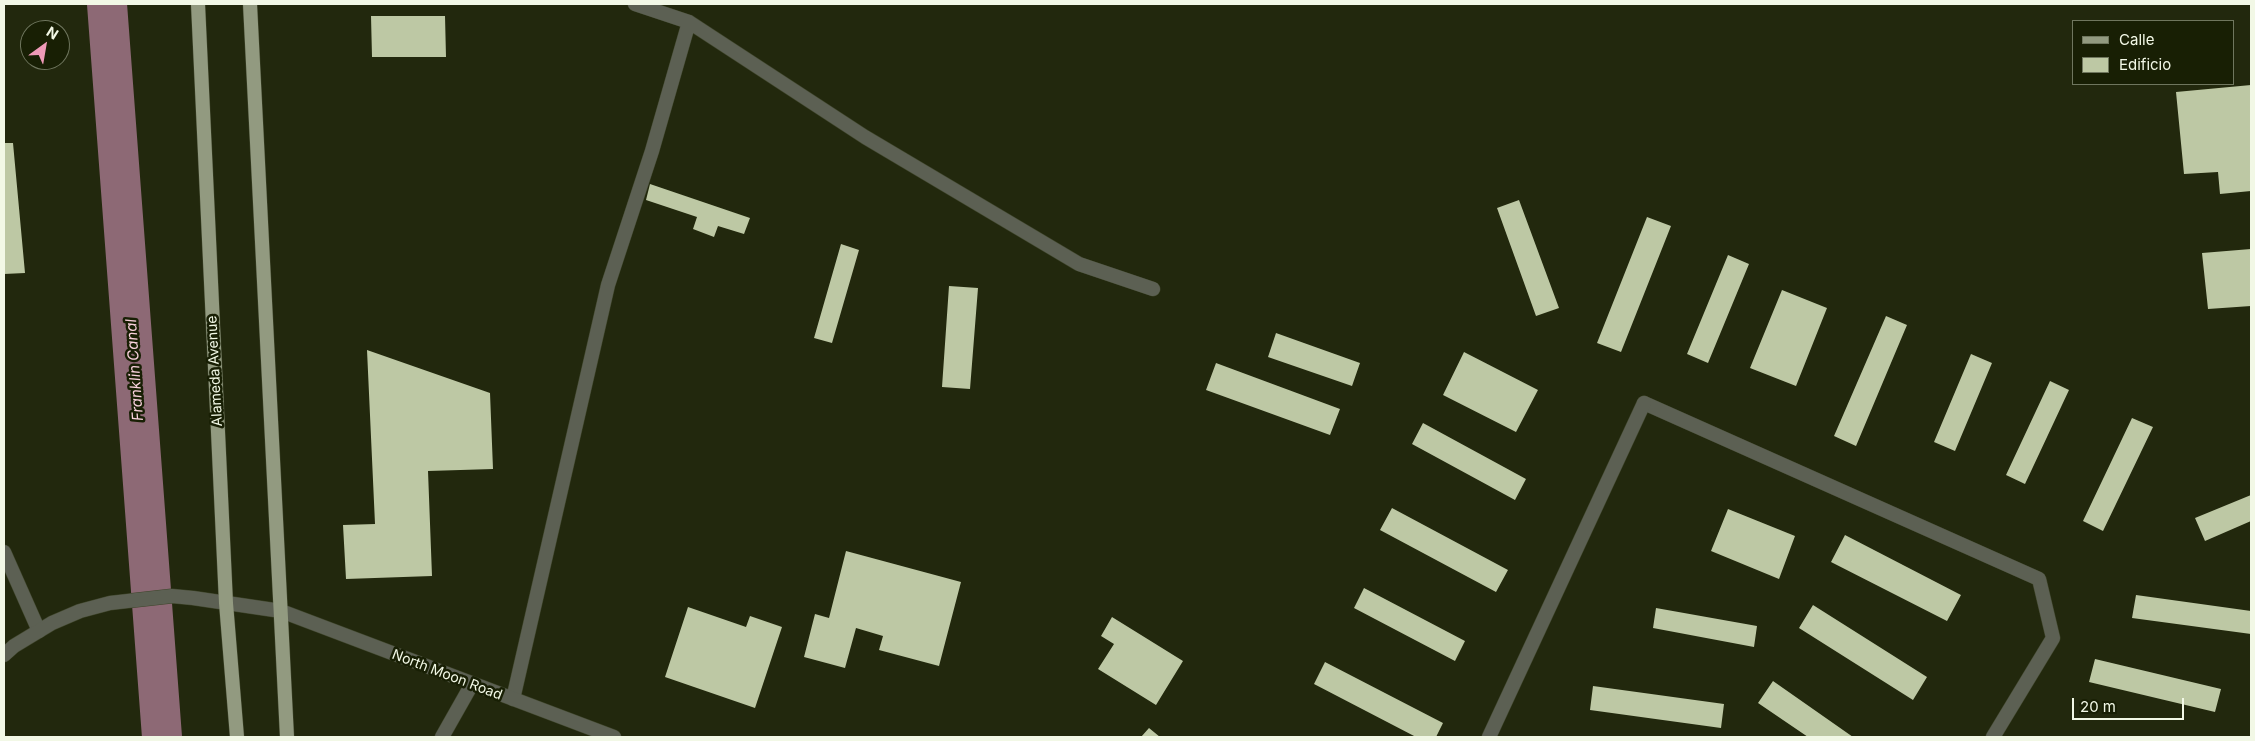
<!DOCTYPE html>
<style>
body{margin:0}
#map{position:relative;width:2255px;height:741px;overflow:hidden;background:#22280d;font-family:Inter,sans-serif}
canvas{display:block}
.frame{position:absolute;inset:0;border:5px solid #f2f8e6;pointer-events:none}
.legend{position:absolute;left:2072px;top:20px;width:162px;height:65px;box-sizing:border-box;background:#181f04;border:1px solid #6f765e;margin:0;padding:6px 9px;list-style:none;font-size:15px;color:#f2f8e6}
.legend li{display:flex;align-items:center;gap:10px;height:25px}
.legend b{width:25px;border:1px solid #6f765e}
.north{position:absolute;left:20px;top:20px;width:50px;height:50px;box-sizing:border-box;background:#181f04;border:1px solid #6f765e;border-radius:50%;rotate:32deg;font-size:14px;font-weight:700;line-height:20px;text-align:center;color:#f2f8e6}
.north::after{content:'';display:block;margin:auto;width:18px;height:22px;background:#ef9ab8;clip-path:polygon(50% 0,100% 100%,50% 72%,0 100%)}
.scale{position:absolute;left:2072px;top:698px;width:112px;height:22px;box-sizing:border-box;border:2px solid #f2f8e6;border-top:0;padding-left:6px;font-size:15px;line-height:18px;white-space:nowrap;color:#f2f8e6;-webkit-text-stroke:4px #181f04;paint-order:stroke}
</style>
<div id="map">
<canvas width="2255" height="741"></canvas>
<div class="frame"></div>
<ul class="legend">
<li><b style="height:6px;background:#929a80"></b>Calle</li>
<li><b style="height:14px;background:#bdc8a4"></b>Edificio</li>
</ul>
<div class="north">N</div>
<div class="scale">20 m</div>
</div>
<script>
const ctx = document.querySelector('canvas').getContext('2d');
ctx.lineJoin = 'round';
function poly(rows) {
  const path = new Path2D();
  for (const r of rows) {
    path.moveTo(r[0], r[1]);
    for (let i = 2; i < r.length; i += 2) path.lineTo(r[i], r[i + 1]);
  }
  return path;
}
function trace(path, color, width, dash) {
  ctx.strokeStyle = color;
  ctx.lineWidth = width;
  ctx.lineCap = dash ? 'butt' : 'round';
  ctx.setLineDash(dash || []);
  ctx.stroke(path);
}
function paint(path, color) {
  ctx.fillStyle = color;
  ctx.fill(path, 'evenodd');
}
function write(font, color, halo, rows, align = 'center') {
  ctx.font = font + ' Inter,sans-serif';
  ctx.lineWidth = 5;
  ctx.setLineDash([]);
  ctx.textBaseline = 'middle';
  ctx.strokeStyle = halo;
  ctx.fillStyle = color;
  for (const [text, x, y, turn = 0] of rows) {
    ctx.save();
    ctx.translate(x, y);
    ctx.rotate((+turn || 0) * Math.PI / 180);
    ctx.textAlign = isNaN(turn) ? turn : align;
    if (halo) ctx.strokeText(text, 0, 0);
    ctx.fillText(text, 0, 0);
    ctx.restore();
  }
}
trace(poly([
 [107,4,162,737]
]), '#8d6975', 40);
paint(poly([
 [371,16,445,16,446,57,372,57],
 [2251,85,2251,191,2220,194,2218,172,2184,174,2176,92],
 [4,143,13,143,25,273,4,274],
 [650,184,750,218,744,234,718,226,714,237,693,229,697,217,646,200],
 [1519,200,1559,308,1536,316,1497,208],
 [1647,217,1671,226,1621,352,1597,343],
 [841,244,859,250,832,343,814,338],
 [2251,249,2251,306,2208,309,2202,253],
 [1728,255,1749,264,1708,363,1687,354],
 [949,286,978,288,970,389,942,387],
 [1782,290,1827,308,1796,386,1750,368],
 [1886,316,1907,325,1856,446,1834,436],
 [1276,333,1360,363,1352,386,1268,357],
 [367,350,490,393,493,469,428,471,432,576,346,579,343,525,375,524],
 [1464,352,1538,390,1516,432,1443,395],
 [1971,354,1992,363,1955,451,1934,442],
 [1216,363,1340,409,1330,435,1206,390],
 [2050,381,2069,390,2025,484,2006,475],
 [2132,418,2153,427,2103,531,2083,521],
 [1423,423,1526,479,1515,500,1412,444],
 [2251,495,2251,521,2205,541,2195,518],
 [1392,508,1508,570,1496,592,1380,530],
 [1728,509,1795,536,1779,579,1711,551],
 [1845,535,1961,595,1947,621,1831,562],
 [846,551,961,582,939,666,879,650,883,636,856,628,845,668,804,657,815,614,829,618],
 [1364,588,1465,641,1455,661,1354,608],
 [2136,595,2251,611,2251,634,2132,618],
 [1813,605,1927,677,1913,700,1799,628],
 [688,607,746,627,750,616,782,627,755,708,665,677],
 [1656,608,1757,626,1754,647,1653,628],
 [1112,617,1183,661,1156,705,1098,669,1114,644,1101,636],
 [2095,659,2221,689,2215,712,2089,682],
 [1325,662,1443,723,1436,737,1416,737,1314,684],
 [1773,681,1853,737,1808,737,1758,703],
 [1593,686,1724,704,1721,728,1590,710],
 [1149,728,1160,737,1141,737]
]), '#bdc8a4');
const service = poly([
 [635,4,689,22,865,137,1079,264,1153,289],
 [1644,403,2039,579,2053,638,1993,737],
 [4,552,39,631],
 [513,699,608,285,652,151,689,22],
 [442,737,472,684]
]);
const minor = poly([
 [1489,737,1644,403]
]);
const tertiary = poly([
 [4,655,14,646,52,623,80,611,110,603,172,596,193,598,281,611,614,737]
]);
const primary = poly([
 [198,4,226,603,237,737],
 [250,4,287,737]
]);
trace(service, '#3f452b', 15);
trace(minor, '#3f452b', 15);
trace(tertiary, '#3f452b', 15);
trace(primary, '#3f452b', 15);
trace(service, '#5c6053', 14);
trace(minor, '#5c6053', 14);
trace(tertiary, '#5c6053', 14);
trace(primary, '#929a80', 14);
write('14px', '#f2f8e6', '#181f04', [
 ["Alameda Avenue",215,371,-93],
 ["North Moon Road",447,675,21]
]);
write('italic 15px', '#f9d1dd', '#181f04', [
 ["Franklin Canal",135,370,-94]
]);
</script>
